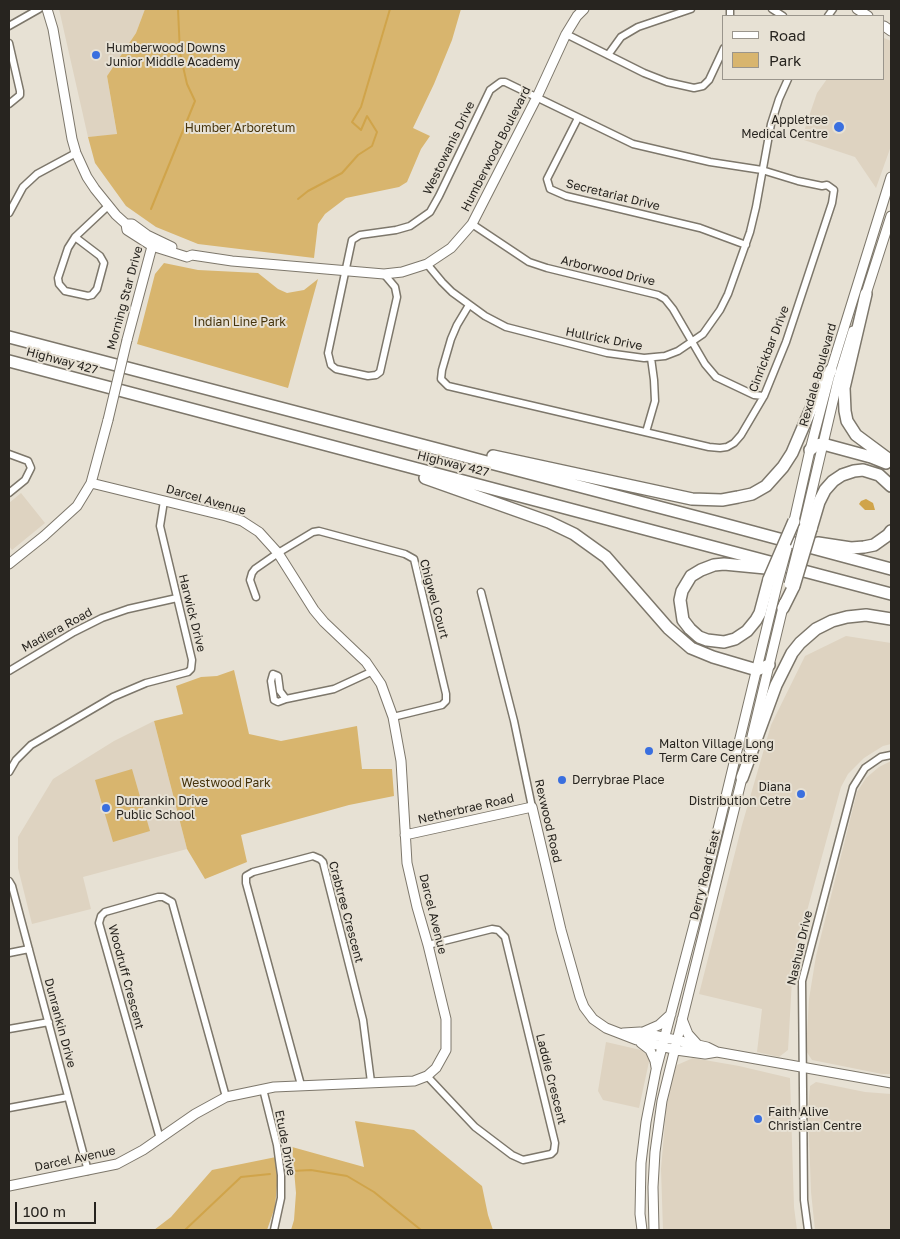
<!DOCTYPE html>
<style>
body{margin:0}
#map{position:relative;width:900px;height:1239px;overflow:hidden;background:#e7e1d4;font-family:"Golos Text",sans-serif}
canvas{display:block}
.frame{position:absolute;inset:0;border:10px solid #27241f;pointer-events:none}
.legend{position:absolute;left:722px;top:15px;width:162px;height:65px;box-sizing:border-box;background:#e7e1d4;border:1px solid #9a958c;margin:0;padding:6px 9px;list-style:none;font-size:15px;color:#27241f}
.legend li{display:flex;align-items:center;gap:10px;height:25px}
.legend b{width:25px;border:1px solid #9a958c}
.scale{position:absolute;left:15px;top:1202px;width:81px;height:22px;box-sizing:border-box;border:2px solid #27241f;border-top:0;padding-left:6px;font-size:15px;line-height:18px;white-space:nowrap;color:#27241f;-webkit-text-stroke:4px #e7e1d4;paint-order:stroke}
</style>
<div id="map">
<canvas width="900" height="1239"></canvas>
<div class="frame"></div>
<ul class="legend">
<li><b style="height:6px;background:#fff"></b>Road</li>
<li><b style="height:14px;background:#d8b56e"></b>Park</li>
</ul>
<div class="scale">100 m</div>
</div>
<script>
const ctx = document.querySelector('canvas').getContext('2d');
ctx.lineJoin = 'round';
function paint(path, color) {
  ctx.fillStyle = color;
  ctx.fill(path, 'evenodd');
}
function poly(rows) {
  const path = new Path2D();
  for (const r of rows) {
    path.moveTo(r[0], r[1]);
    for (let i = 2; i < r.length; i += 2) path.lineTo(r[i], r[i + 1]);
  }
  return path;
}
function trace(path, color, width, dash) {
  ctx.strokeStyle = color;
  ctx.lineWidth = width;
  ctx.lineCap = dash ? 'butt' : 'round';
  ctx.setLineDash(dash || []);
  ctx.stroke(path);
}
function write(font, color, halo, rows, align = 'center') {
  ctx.font = font + ' "Golos Text",sans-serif';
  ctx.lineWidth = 4;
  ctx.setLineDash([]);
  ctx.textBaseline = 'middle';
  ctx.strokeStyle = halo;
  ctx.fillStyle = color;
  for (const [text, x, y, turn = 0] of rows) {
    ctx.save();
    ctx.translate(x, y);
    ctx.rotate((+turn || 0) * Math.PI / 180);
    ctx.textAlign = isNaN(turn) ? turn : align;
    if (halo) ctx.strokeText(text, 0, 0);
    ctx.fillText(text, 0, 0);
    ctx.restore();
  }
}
paint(poly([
 [59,9,145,9,136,33,107,76,117,135,88,137],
 [884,38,891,41,891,146,876,188,855,157,804,140,805,128,817,93,827,79,884,79],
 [21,493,45,523,12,550,9,546,9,503],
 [846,636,891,643,891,744,883,746,864,758,848,774,841,787,793,962,788,1050,779,1057,757,1052,762,1009,699,994,742,825,771,725,805,656],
 [154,721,187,849,83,877,91,909,32,924,18,868,18,837,53,779,114,741],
 [891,761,891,1074,882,1074,812,1060,806,1051,809,999,816,956,857,792,866,778,879,767],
 [606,1042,641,1050,650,1057,639,1108,603,1100,598,1091],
 [693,1058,739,1066,790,1078,794,1207,797,1230,663,1230,661,1169,666,1110,673,1074,677,1065],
 [816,1082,865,1092,891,1094,891,1230,815,1230,811,1192,808,1109,810,1086]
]), '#ded3c1');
paint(poly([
 [145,9,461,9,452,40,434,84,413,128,430,136,421,149,407,182,399,187,346,198,325,214,318,224,314,258,198,244,156,227,126,206,95,163,88,137,117,134,107,76,136,33],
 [164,263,198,270,258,273,278,289,287,293,304,290,318,279,288,388,137,344,155,274],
 [234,670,249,734,281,741,357,726,362,769,392,769,394,796,349,805,241,835,247,862,205,879,187,849,154,721,183,714,176,686,201,677,217,676],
 [132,769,150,831,113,842,95,780],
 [355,1121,414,1130,482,1186,488,1215,493,1230,291,1230,294,1220,296,1193,292,1147,364,1167],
 [276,1157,278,1175,275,1207,267,1230,154,1230,171,1217,212,1170]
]), '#d8b56e');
paint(poly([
 [866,499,873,503,875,510,865,510,859,504,861,501]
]), '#d0a44a');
trace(poly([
 [298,199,308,191,342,173,358,155,372,146,377,132,367,116,361,130,352,122,361,107,390,9],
 [151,209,195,101,187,84,180,53,178,9],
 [292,1171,311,1170,347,1176,374,1192,421,1230],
 [185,1230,241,1177,270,1174]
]), '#d0a44a', 2);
const street = poly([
 [772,9,783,16],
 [730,16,730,9],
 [828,16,833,9],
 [9,26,39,9],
 [566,34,644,73,667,82,694,88,703,86,709,80,724,48],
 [9,43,20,91,20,95,9,104],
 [608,55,621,37,638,27,691,9],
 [578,118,547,179,550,189,566,196,700,228,746,245],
 [9,213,23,187,37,174,76,153],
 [472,224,529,262,547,268,658,295,665,299,673,309,705,364,716,377,754,395,764,396],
 [75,237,68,248,58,278,59,284,65,291,88,296,92,295,97,289,104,263,100,256,75,237,108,206],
 [427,264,442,282,452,292,485,316,506,327,607,353,644,358,665,356,678,351,703,334,720,310,728,294,750,232,756,207,771,124,779,99,788,79],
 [384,274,395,287,397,297,380,372,376,375,368,376,336,369,331,365,328,353,352,240,360,235,396,230,410,226,430,212,439,196,490,90,501,82,505,82,633,144,710,162,762,170,798,181,822,186,827,185,834,190,832,203,786,342,764,396,741,435,734,443,727,447,720,448,709,447,448,386,441,379,442,370,451,339,457,325,469,305],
 [646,432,655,401,654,380,651,358],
 [9,454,28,461,31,468,25,480,9,493],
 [481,592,514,721,532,807],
 [256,597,250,580,252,573,255,569,278,553,313,532,319,531,405,554,414,559,446,694,446,701,442,705,393,717],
 [9,671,74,632,102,618,128,609,177,598],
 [286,699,278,702,274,700,271,681,273,674,278,676,280,691,286,699,334,689,373,671],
 [9,772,16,760,31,745,113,697,146,683,188,672,191,669,192,660,160,526,164,501],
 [9,881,12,886,88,1171],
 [9,953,29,949],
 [9,1029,49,1022],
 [427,1076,475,1127,512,1155,523,1160,551,1154,554,1151,555,1143,505,937,498,930,492,929,428,945],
 [301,1085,246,883,246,876,253,872,313,856,320,859,323,862,363,1020,371,1082],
 [263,1089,277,1145,281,1175,281,1198,274,1230],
 [9,1108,68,1097],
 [160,1139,99,923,101,916,105,912,158,897,163,897,172,902,226,1097],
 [808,1230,804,1200,802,981,853,787,865,768,881,757,891,755]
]);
const secondary = poly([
 [47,9,53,29,72,139,76,153,87,177,95,189,116,215,126,224,127,230,152,246,187,257,192,255,232,261,384,274,402,272,427,264,451,248,472,224,537,97,566,34,577,16,584,9],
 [857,9,868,16],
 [884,26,891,31],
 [126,224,132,224,147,235,172,247],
 [864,300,891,216],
 [127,340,154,239],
 [794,521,810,450,831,370,891,177],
 [803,529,838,380,853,331],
 [9,564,44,536,77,506,91,483,108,420],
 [749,749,784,603],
 [405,835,532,807,561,930,580,997,584,1007,593,1019,606,1028,637,1040,676,1050,705,1054,717,1052,891,1083],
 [682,1019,688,1034,697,1044],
 [643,1032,659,1025,671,1014],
 [623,1033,640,1032,707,1047,717,1052],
 [641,1043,650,1050,655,1061,656,1067],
 [9,1186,117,1164,143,1150,195,1114,226,1097,274,1087,414,1081,427,1076,436,1068,446,1050,446,1019,428,945,417,907,407,863,401,761,393,717,381,684,366,662,324,622,314,610,278,553,259,532,242,521,226,516,91,483],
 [642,1230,640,1214,641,1163,646,1122,656,1070,705,883,778,581],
 [654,1230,653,1187,655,1152,662,1101,743,774]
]);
const highway = poly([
 [866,294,844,388,845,411,847,421,856,435,891,461],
 [9,337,716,522,891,569],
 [9,361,891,594],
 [810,450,816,445,823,444,871,457,886,463],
 [493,456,692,499,722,500,738,497,752,494,766,486,783,467,792,453,813,404,831,370],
 [425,478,549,522,574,534,606,557,668,628,691,648,713,657,757,670,769,665],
 [811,529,819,502,825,490,833,481,842,475,854,471,863,470,879,475,891,486],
 [818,543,851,548,864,547,874,545,888,535,891,531],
 [769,579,760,613,756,620,747,631,735,639,724,642,707,640,699,637,690,629,683,620,680,600,682,591,691,576,701,570,714,565,724,564,776,569],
 [783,608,794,586],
 [742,778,776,685,792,653,800,643,816,629,832,621,847,617,866,615,891,619]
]);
trace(street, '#7d776b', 9);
trace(secondary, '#7d776b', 11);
trace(highway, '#7d776b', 14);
trace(street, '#fff', 6);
trace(secondary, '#fff', 9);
trace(highway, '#fff', 11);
const secondaryBridge = poly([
 [108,420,127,340],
 [778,581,787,548],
 [789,584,803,529]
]);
const highwayBridge = poly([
 [769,579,794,521],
 [794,586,811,529]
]);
trace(secondaryBridge, '#7d776b', 11, []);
trace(highwayBridge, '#7d776b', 14, []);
trace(secondaryBridge, '#fff', 9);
trace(highwayBridge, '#fff', 11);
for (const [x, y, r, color] of [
 [96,55,5,"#3a6fdf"],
 [839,127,6,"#3a6fdf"],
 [649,751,5,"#3a6fdf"],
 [562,780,5,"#3a6fdf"],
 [801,794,5,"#3a6fdf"],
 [106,808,5,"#3a6fdf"],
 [758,1119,5,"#3a6fdf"]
]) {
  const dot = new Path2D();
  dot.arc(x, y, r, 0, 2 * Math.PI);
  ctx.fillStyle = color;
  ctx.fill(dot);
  trace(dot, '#e7e1d4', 2);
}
write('12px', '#27241f', '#e7e1d4', [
 ["Humberwood Downs",106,48],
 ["Junior Middle Academy",106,62],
 ["Appletree",828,120,"right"],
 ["Medical Centre",828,134,"right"],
 ["Malton Village Long",659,744],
 ["Term Care Centre",659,758],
 ["Derrybrae Place",572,780],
 ["Diana",791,787,"right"],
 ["Distribution Cetre",791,801,"right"],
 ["Dunrankin Drive",116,801],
 ["Public School",116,815],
 ["Faith Alive",768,1112],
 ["Christian Centre",768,1126]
], 'left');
write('12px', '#46340c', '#e7e1d4', [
 ["Humber Arboretum",240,128],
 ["Indian Line Park",240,322],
 ["Westwood Park",226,783]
]);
write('12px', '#27241f', '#e7e1d4', [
 ["Westowanis Drive",449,148,-64],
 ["Humberwood Boulevard",496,149,-63],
 ["Secretariat Drive",613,195,14],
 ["Arborwood Drive",608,271,13],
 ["Morning Star Drive",125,298,-75],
 ["Hullrick Drive",604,339,11],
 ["Cinrickbar Drive",769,349,-69],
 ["Highway 427",62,361,15],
 ["Rexdale Boulevard",818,375,-74],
 ["Highway 427",453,464,14],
 ["Darcel Avenue",206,500,16],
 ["Chigwel Court",434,599,75],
 ["Harwick Drive",192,613,76],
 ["Madiera Road",57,630,-29],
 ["Netherbrae Road",466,809,-13],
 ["Rexwood Road",548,821,77],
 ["Derry Road East",705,875,-76],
 ["Crabtree Crescent",346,912,75],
 ["Darcel Avenue",433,914,76],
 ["Nashua Drive",800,948,-77],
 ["Woodruff Crescent",126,977,75],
 ["Dunrankin Drive",60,1023,75],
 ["Laddie Crescent",551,1079,76],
 ["Etude Drive",285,1143,79],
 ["Darcel Avenue",75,1159,-12]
]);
</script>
